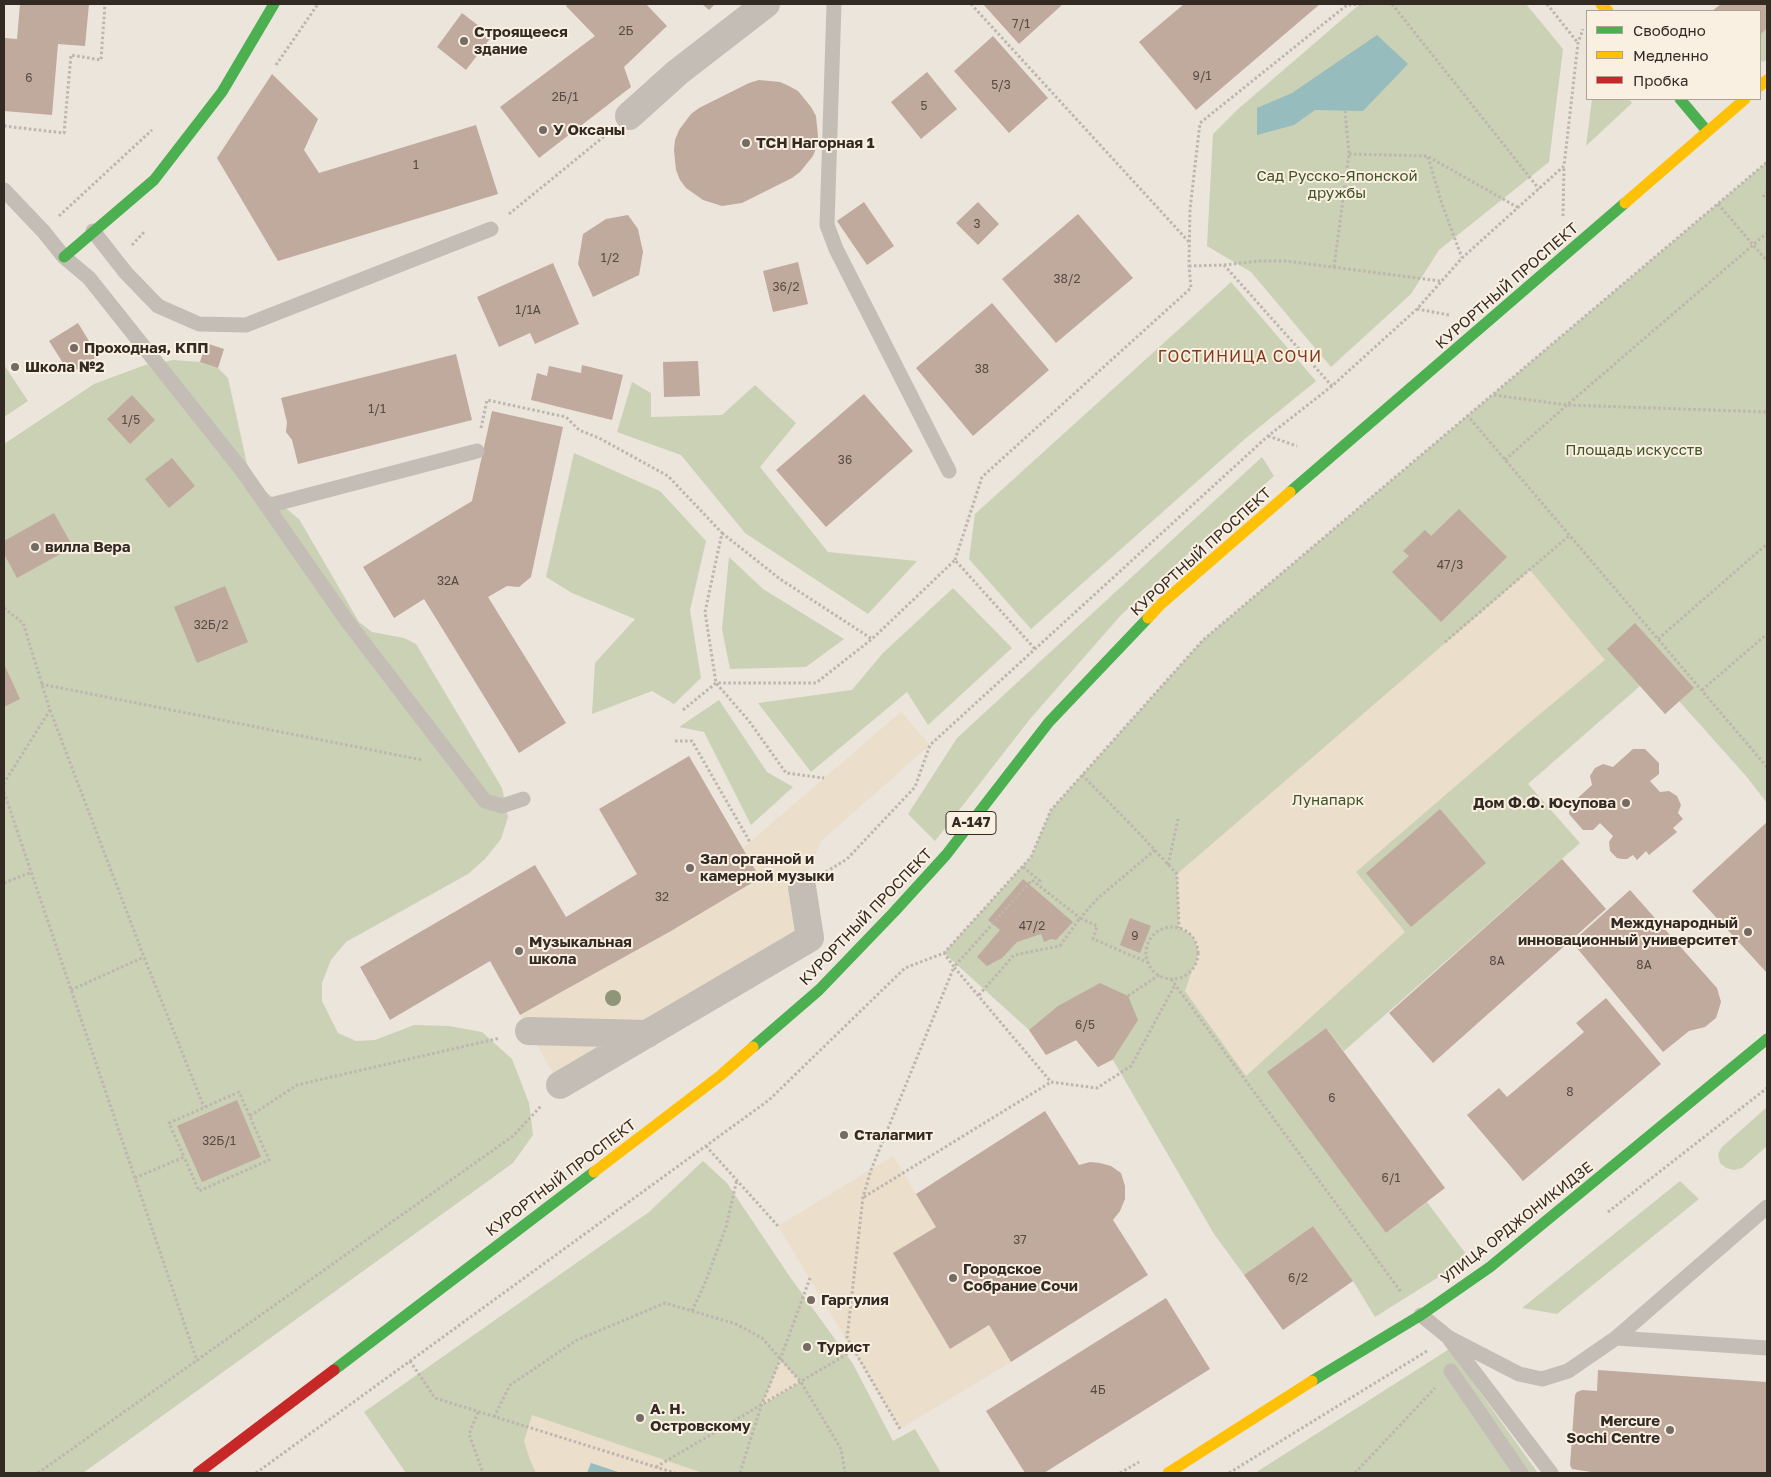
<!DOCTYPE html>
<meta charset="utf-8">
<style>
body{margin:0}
#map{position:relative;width:1771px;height:1477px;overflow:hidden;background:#ece5dc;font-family:"Golos Text",sans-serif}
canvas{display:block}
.frame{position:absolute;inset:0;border:5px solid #342a24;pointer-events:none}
.legend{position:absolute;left:1586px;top:10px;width:175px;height:90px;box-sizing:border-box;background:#faf0e2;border:1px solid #aba196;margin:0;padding:6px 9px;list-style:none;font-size:15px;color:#342a24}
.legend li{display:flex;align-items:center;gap:10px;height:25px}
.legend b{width:25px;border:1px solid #aba196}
</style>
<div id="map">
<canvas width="1771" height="1477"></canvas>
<div class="frame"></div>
<ul class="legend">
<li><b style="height:6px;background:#4caf50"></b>Свободно</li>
<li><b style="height:6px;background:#ffc107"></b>Медленно</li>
<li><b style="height:6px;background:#c62828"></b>Пробка</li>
</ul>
</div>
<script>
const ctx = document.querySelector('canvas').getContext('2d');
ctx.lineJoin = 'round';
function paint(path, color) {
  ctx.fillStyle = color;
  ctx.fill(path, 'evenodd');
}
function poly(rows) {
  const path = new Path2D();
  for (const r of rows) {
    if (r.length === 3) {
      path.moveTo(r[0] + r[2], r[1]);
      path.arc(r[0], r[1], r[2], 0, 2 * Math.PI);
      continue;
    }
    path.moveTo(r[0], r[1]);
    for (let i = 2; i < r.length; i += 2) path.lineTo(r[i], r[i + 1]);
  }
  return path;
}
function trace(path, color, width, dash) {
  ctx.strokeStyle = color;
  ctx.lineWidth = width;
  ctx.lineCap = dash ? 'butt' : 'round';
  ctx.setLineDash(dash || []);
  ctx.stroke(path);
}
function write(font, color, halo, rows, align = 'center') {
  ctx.font = font + ' "Golos Text",sans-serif';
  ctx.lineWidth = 4;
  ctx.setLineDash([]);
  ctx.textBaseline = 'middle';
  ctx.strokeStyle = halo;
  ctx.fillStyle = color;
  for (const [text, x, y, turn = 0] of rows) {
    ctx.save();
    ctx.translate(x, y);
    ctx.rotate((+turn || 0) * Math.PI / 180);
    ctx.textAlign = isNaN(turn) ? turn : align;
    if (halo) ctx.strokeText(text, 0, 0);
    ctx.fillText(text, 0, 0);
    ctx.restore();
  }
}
paint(poly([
 [1360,4,1526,4,1563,49,1549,162,1439,250,1411,294,1331,367,1251,272,1207,246,1213,134,1237,110],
 [1767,28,1767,59,1763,62,1760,59,1760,34],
 [1592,99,1629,99,1632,103,1586,146],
 [1767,162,1767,803,1746,776,1679,701,1665,714,1640,686,1528,784,1580,843,1344,1051,1326,1028,1268,1072,1386,1233,1427,1202,1469,1258,1375,1317,1353,1281,1313,1226,1244,1275,1214,1234,1113,1060,1098,1067,1076,1040,1046,1055,1029,1030,944,953,1031,857,1051,810,1203,640],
 [1231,282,1316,381,1246,438,1031,629,969,559,975,514],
 [174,360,200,362,218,368,228,378,247,464,261,488,299,519,359,622,372,632,404,638,416,644,502,788,508,817,501,839,485,859,468,874,346,942,331,960,322,983,322,1001,338,1033,356,1041,375,1040,414,1025,449,1026,482,1032,512,1059,529,1103,533,1135,513,1163,83,1473,4,1473,4,444,94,384,145,365],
 [4,365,28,401,4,417],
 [632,382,651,393,651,417,722,415,755,385,796,423,760,467,828,552,917,561,868,614,745,533,681,455,617,432],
 [574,453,660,491,706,541,690,610,701,678,674,704,652,691,592,714,595,663,635,619,572,593,546,577],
 [1262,457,1274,476,1121,615,1030,719,935,841,908,814,957,738],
 [729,557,763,589,844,639,806,667,730,669,722,629],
 [953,588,1012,648,928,725,907,692,811,772,758,703,852,690,883,653],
 [719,700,767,772,793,787,751,825,704,732,679,727],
 [1767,1107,1767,1146,1742,1168,1734,1170,1726,1168,1720,1163,1718,1154,1722,1147],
 [703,1161,727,1183,790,1277,853,1364,893,1441,915,1429,941,1473,406,1473,364,1412,649,1212],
 [1680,1181,1699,1199,1557,1314,1522,1308],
 [1449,1349,1538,1473,1255,1473,1443,1353]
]), '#cbd1b5');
paint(poly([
 [1530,570,1605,660,1522,729,1356,872,1405,932,1246,1076,1185,991,1192,970,1196,963,1198,948,1191,935,1179,928,1177,874],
 [901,712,930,745,821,841,802,887,810,938,560,1085,520,1015,671,931,760,877,743,848],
 [893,1156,936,1227,893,1253,950,1349,989,1325,1011,1362,900,1429,778,1226],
 [780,1360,801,1382,761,1406],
 [532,1415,703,1473,621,1473,591,1463,587,1473,536,1473,530,1460,524,1441]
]), '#ebdeca');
paint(poly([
 [1377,35,1408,64,1363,111,1315,110,1294,125,1257,135,1257,108,1292,93],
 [591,1463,621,1473,587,1473]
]), '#97bcbd');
paint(poly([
 [20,4,89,4,85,46,58,44,52,115,4,111,4,38,17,39],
 [568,4,646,4,667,26,624,67,631,87,539,158,500,107,595,36,566,6],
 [702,4,715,4,709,10],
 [983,4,1063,4,1019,44],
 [1184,4,1320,4,1196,110,1139,42],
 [1721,4,1767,4,1767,28,1760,35,1760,11,1712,11],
 [462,13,492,36,466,70,437,47],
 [993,36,1048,98,1009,133,954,71],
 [927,72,957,109,921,139,891,102],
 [272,74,318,119,304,150,319,173,476,125,498,194,278,261,217,158],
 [759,80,780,82,789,86,798,91,811,107,816,116,818,136,817,146,813,156,800,172,792,178,742,203,722,206,703,200,686,188,680,180,676,170,674,150,675,140,679,130,691,114,699,108,749,83],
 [864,202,894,246,867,265,837,221],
 [978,202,999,224,978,245,956,223],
 [1078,214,1133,278,1056,343,1002,279],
 [628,215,638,229,643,252,639,275,593,297,578,264,583,234,606,219],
 [798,262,808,304,773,312,763,271],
 [553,263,579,324,535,344,530,333,499,347,477,297],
 [992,303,1049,370,973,436,916,368],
 [78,323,98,356,70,374,49,341],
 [206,343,224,349,218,368,200,362],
 [456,354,472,420,298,464,292,440,286,432,287,422,281,398],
 [698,361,700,396,664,397,663,362],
 [582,365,623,375,612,420,531,400,537,373,547,376,549,366,581,373],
 [864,394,913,451,826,527,776,470],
 [132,395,155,420,130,444,107,419],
 [492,411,563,427,531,577,519,587,507,586,488,597,566,723,519,753,424,599,394,618,363,567,472,501],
 [172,458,195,486,169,508,145,479],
 [1459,509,1507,557,1441,622,1392,572,1409,556,1403,551,1425,530,1431,536],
 [54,513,73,547,17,578,4,554,4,541],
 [225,586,248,642,197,663,174,607],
 [1635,623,1694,688,1665,714,1607,649],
 [4,664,20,699,4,707],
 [1633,749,1645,749,1659,763,1659,774,1650,781,1660,792,1669,791,1677,796,1681,805,1678,813,1683,819,1673,828,1677,832,1649,855,1646,851,1637,860,1633,855,1627,859,1622,859,1617,858,1610,851,1609,842,1613,836,1600,823,1593,830,1583,830,1569,814,1570,805,1592,785,1590,776,1595,768,1603,764,1613,767],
 [689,756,760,878,671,931,520,1015,490,961,390,1020,360,967,535,865,566,917,637,874,599,809],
 [1440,809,1486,863,1411,927,1366,873],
 [1767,822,1767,973,1692,891],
 [1562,859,1606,909,1433,1063,1389,1013],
 [1023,879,1073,922,1056,940,1051,939,1044,942,1041,934,1017,942,1002,958,987,966,977,957,1000,930,988,920],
 [1630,890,1717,988,1721,1002,1716,1018,1705,1027,1689,1031,1663,1052,1572,942],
 [1130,918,1151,926,1140,953,1120,945],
 [1100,983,1128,996,1138,1020,1113,1059,1098,1067,1076,1040,1046,1055,1029,1030,1058,1006],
 [1606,998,1661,1064,1523,1181,1467,1115,1499,1088,1507,1097,1584,1032,1576,1023],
 [1326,1028,1445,1188,1386,1233,1267,1072],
 [237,1100,261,1157,202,1182,177,1126],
 [1045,1111,1079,1165,1090,1162,1100,1163,1111,1166,1121,1173,1125,1186,1125,1199,1120,1211,1113,1220,1148,1275,1011,1362,989,1325,950,1349,893,1253,936,1227,916,1194],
 [1313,1226,1353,1281,1283,1330,1244,1275],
 [1166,1298,1210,1369,1044,1473,1025,1473,986,1411],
 [1598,1370,1767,1382,1767,1473,1591,1473,1591,1472,1572,1469,1570,1465,1575,1395,1577,1392,1582,1390,1597,1391]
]), '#c0a99d');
trace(poly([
 [971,4,1189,242],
 [1392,4,1539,189],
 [1547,4,1578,43],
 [276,65,318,4],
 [4,126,64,133,71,55,101,60,105,4],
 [1349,154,1427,156,1519,208],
 [1428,157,1442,204,1462,258],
 [1763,197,1767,192],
 [1718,204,1767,261],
 [509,214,607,134],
 [59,216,152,130],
 [1563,216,1564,167],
 [132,245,145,231],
 [1224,265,1332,386],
 [1189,266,1224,265,1259,261,1286,261,1440,281],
 [1334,267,1349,154,1345,111],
 [1417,309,1449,315],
 [1494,395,1567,405,1767,412],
 [1467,415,1767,767],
 [481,428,487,400,566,417,579,430,599,438,668,476,722,533,705,612,716,683,749,721,786,773,824,778],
 [1268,436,1297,446],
 [1505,460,1567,405,1767,233],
 [722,533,780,579,872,639],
 [955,560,982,477,1191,288,1189,266,1190,209,1200,123,1347,5,1364,4],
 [4,608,23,623,50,710,4,783],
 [1658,639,1767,544],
 [1445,642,1570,535],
 [41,684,422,760],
 [1702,690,1767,634],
 [50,710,144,957,204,1107],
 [683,710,716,683,816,683,872,639,955,560,1035,649],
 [675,741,692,741,750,842],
 [1082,775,1136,830,1177,874,1179,928],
 [4,792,197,1361],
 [1155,850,1098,898,1080,918,1032,880,954,967,1051,1082,1097,1088,1131,1066,1175,985],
 [1168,865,1178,819],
 [1023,867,1040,881,1038,884],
 [826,872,847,859,915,787,930,745,1268,436,1332,386,1417,309,1462,258,1564,166,1578,43,1583,29],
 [4,883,32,872],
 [1172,953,26],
 [1171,979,1401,1292],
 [71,990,144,957],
 [979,995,1014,955,1060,946,1080,918,1097,926,1093,939,1149,963],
 [1128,996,1159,975],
 [250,1116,297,1085,500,1038],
 [706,1146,778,1226],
 [135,1178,184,1157,169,1123,239,1092,269,1160,199,1191,184,1157],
 [864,1197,1051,1082],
 [1608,1212,1767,1088],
 [692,1311,705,1283,726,1227,737,1179],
 [410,1361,435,1398,675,1473],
 [478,1412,469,1434,483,1473],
 [494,1417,510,1385,577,1340,665,1303,736,1324,762,1338,801,1382,841,1449,845,1473],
 [900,1429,847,1338,863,1197,871,1170,954,967,944,953],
 [656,1467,854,1350],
 [38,1473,513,1136,541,1106],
 [256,1473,769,1100,905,968,944,953,1031,857,1051,810,1203,640,1767,162],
 [740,1473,761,1406,780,1360,810,1278],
 [1120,1473,1139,1462],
 [1229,1473,1427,1351],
 [1355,1473,1435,1388]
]), '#bdb5ae', 3, [2.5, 2.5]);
trace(poly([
 [834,4,827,225,836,249,949,471],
 [4,190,43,231,64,257,89,278,241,469,347,621,485,801,502,806,523,799],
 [93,231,126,273,158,306,199,324,246,325,491,229],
 [267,506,477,451],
 [1421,1315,1448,1337,1457,1342,1519,1374,1542,1379,1568,1371,1616,1338,1767,1348],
 [1616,1338,1767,1207],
 [1450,1340,1551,1473],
 [1451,1371,1521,1473]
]), '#c4bdb5', 15);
trace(poly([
 [629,116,678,72,766,4],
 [529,1031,647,1034],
 [560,1085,810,938,802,887]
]), '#c4bdb5', 28);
trace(poly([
 [1680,99,1707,131],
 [64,257,154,180,222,92,274,4],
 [1290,492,1625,203],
 [753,1047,819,990,894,912,946,855,1049,722,1148,618],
 [334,1370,594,1172],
 [1312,1381,1421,1315,1490,1267,1767,1039]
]), '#4caf50', 11);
trace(poly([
 [1601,4,1608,11],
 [1760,86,1767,80],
 [1625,203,1745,99],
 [1148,618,1161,604,1290,492],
 [594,1172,721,1075,753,1047],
 [1168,1473,1312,1381]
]), '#ffc107', 11);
trace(poly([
 [198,1473,334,1370]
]), '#c62828', 11);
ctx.fillStyle = '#8e9578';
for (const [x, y] of [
 [613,998]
]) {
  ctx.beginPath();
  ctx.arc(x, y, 8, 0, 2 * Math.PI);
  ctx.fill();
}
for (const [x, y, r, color] of [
 [464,41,5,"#746b64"],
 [543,130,5,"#746b64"],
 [746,143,5,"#746b64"],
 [74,348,5,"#746b64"],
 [15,367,5,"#746b64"],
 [35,547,5,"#746b64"],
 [1626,803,5,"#746b64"],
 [690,868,5,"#746b64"],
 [1748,932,5,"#746b64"],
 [519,951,5,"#746b64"],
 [844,1135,5,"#746b64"],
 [953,1278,5,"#746b64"],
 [811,1300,5,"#746b64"],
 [807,1347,5,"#746b64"],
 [640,1418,5,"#746b64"],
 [1670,1430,5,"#746b64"]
]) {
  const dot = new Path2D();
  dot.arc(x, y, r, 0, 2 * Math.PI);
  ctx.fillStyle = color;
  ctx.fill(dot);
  trace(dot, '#faf0e2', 2);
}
write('12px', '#574a42', null, [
 ["7/1",1021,24],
 ["2Б",626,31],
 ["9/1",1202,76],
 ["6",29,78],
 ["5/3",1001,85],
 ["2Б/1",565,97],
 ["5",924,106],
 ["1",416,165],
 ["3",977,224],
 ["1/2",610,258],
 ["38/2",1067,279],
 ["36/2",786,287],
 ["1/1А",528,310],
 ["38",982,369],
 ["1/1",377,409],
 ["1/5",131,420],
 ["36",845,460],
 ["47/3",1450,565],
 ["32А",448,581],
 ["32Б/2",211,625],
 ["32",662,897],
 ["47/2",1032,926],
 ["9",1135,936],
 ["8А",1497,961],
 ["8А",1644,965],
 ["6/5",1085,1025],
 ["8",1570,1092],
 ["6",1332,1098],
 ["32Б/1",219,1141],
 ["6/1",1391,1178],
 ["37",1020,1240],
 ["6/2",1298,1278],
 ["4Б",1098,1390]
]);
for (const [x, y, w] of [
 [971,823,50]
]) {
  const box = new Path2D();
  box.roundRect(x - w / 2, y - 11.5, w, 23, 4);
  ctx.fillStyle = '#faf0e2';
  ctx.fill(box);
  trace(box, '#342a24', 1);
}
write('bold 14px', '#342a24', null, [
 ["А-147",971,823]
]);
write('bold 15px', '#342a24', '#faf0e2', [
 ["Строящееся",474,32],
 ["здание",474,49],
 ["У Оксаны",553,130],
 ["ТСН Нагорная 1",756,143],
 ["Проходная, КПП",84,348],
 ["Школа №2",25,367],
 ["вилла Вера",45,547],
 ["Дом Ф.Ф. Юсупова",1616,803,"right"],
 ["Зал органной и",700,859],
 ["камерной музыки",700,876],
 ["Международный",1738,923,"right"],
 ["инновационный университет",1738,940,"right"],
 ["Музыкальная",529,942],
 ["школа",529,959],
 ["Сталагмит",854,1135],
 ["Городское",963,1269],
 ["Собрание Сочи",963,1286],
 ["Гаргулия",821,1300],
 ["Турист",817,1347],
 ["А. Н.",650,1409],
 ["Островскому",650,1426],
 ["Mercure",1660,1421,"right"],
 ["Sochi Centre",1660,1438,"right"]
], 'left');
write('15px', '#415327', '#faf0e2', [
 ["Сад Русско-Японской",1337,176],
 ["дружбы",1337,193],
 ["Площадь искусств",1634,450],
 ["Лунапарк",1328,800]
]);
write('15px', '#342a24', '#faf0e2', [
 ["КУРОРТНЫЙ ПРОСПЕКТ",1507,286,-41],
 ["КУРОРТНЫЙ ПРОСПЕКТ",1201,552,-42],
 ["КУРОРТНЫЙ ПРОСПЕКТ",866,917,-46],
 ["КУРОРТНЫЙ ПРОСПЕКТ",561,1178,-37],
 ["УЛИЦА ОРДЖОНИКИДЗЕ",1517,1223,-38]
]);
ctx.letterSpacing = '1px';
write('16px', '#86391a', '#faf0e2', [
 ["ГОСТИНИЦА СОЧИ",1240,357]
]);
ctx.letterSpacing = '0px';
</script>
